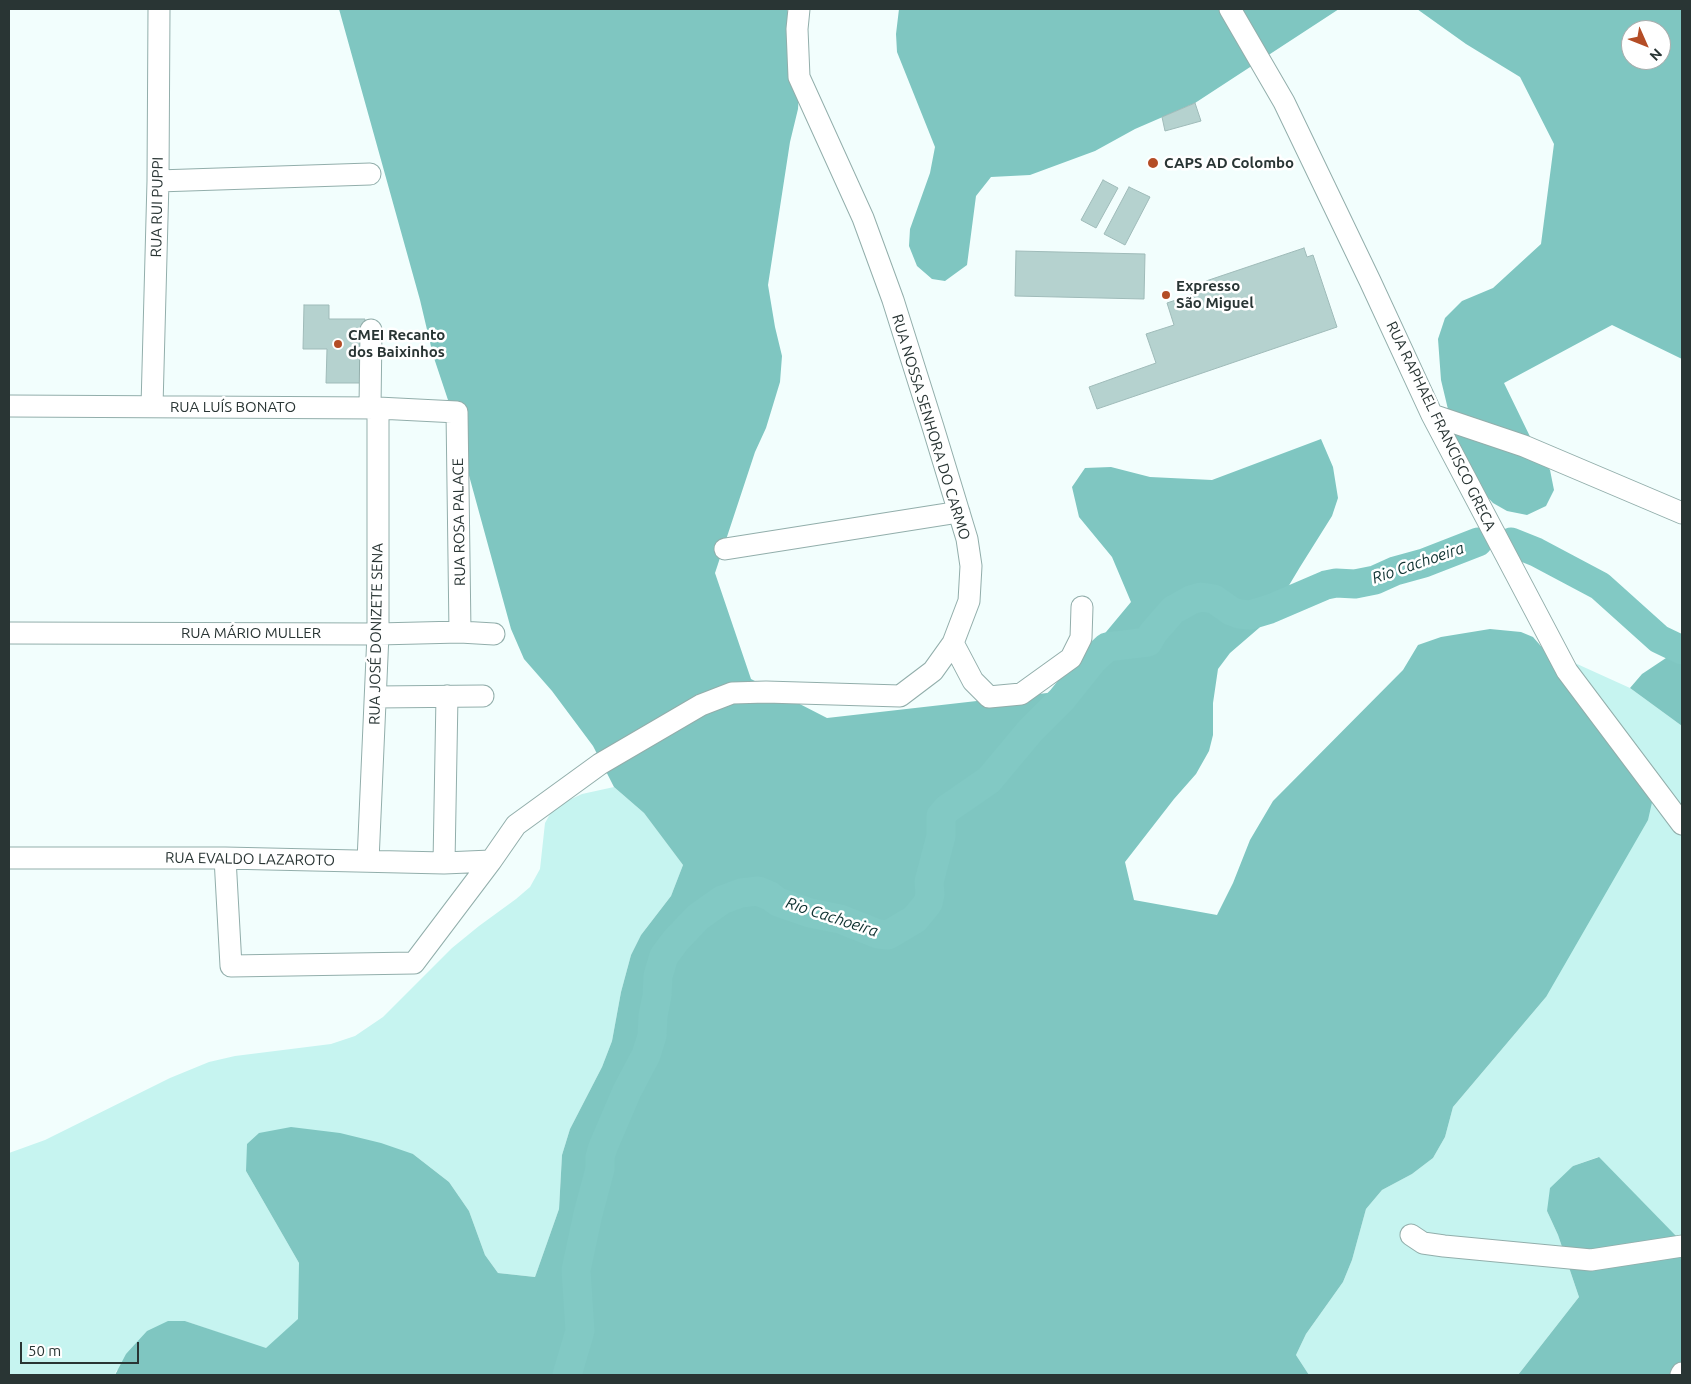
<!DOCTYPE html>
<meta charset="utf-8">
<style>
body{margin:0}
#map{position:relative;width:1691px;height:1384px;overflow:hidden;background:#f2fefd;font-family:Ubuntu,sans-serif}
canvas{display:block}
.frame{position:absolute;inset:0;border:10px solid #293534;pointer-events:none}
.north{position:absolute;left:1621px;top:20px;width:50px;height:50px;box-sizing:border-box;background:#fff;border:1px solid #a9aeae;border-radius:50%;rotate:134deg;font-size:14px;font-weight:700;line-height:20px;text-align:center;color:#293534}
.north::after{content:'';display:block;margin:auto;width:18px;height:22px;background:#b44d26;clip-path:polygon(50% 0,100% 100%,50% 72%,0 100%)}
.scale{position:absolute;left:20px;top:1342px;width:119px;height:22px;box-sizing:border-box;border:2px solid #293534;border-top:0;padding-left:6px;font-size:15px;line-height:18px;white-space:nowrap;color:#293534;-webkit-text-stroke:4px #fff;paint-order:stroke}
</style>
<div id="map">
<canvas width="1691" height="1384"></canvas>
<div class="frame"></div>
<div class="north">N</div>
<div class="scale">50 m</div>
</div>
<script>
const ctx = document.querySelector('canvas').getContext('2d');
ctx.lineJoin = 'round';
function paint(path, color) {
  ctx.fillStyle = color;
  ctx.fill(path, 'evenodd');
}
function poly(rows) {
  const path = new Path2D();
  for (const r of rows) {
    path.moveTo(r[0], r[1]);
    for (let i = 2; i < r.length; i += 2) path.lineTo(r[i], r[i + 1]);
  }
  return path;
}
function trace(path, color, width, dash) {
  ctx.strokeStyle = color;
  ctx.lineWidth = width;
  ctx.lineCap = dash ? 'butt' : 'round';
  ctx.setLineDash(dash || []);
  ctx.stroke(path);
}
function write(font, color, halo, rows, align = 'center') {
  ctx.font = font + ' Ubuntu,sans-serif';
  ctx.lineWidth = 5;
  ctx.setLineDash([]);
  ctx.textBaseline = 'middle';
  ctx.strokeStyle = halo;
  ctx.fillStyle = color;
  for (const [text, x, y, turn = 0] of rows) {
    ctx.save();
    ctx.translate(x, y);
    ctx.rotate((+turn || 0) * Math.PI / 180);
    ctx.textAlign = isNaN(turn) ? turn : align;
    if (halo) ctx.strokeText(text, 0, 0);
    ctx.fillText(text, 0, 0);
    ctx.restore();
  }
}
paint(poly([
 [1544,649,1630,688,1682,726,1682,1242,1598,1157,1573,1166,1547,1211,1558,1235,1579,1297,1518,1375,1309,1375,1296,1355,1306,1334,1343,1282,1352,1260,1366,1209,1382,1190,1412,1174,1433,1158,1445,1137,1453,1107,1546,997],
 [614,787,644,813,683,865,671,896,641,935,631,955,621,992,612,1041,602,1067,570,1129,562,1155,559,1209,535,1277,498,1273,485,1255,469,1211,449,1182,413,1154,246,1171,299,1263,299,1319,266,1349,185,1321,116,1371,115,1375,9,1375,9,1153,45,1140,170,1078,209,1062,235,1056,331,1044,355,1036,383,1017,452,948,479,926,516,899,530,887,540,869,545,823,554,807,582,794]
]), '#c6f4f0');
paint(poly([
 [339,9,787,9,798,52,800,78,798,109,790,142,768,285,775,327,782,356,780,382,766,428,755,452,715,573,751,679,827,718,1056,692,1131,602,1112,557,1079,517,1072,487,1085,468,1111,467,1150,477,1212,480,1321,439,1333,467,1338,498,1332,516,1300,567,1276,607,1259,628,1230,653,1218,669,1213,703,1213,735,1209,751,1196,774,1174,799,1125,862,1134,900,1217,915,1233,883,1250,840,1273,801,1403,670,1418,645,1441,637,1490,629,1521,632,1533,637,1615,731,1653,798,1648,820,1546,997,1453,1107,1445,1137,1433,1158,1412,1174,1382,1190,1366,1209,1352,1260,1343,1282,1306,1334,1296,1355,1309,1375,115,1375,126,1354,147,1331,168,1321,185,1321,266,1348,298,1319,299,1263,246,1171,247,1144,259,1133,291,1127,340,1133,381,1143,413,1154,449,1182,469,1211,485,1255,498,1273,535,1277,559,1209,562,1155,570,1129,602,1067,612,1041,621,992,631,955,641,935,671,896,683,865,644,813,614,787,593,746,552,691,524,659,511,629,450,406,433,355,420,300],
 [899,9,1339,9,1195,103,1135,129,1095,151,1030,175,991,177,976,196,967,265,945,281,932,279,917,266,909,246,910,229,930,173,935,147,897,52,896,34],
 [1417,9,1682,9,1682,359,1612,325,1504,383,1538,453,1550,470,1554,490,1546,506,1527,515,1507,511,1493,503,1475,484,1457,447,1441,380,1438,339,1445,318,1462,301,1493,288,1541,244,1554,144,1520,77,1466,44],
 [1631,30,1661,30,1661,60,1631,60],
 [1679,653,1682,653,1682,726,1630,688,1642,674,1666,658],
 [1599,1157,1682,1242,1682,1375,1518,1375,1579,1297,1558,1235,1547,1211,1550,1188,1573,1166]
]), '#7fc6c1');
trace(poly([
 [1511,542,1536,552,1600,586,1659,639,1682,650],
 [567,1375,580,1331,576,1270,588,1214,600,1169,600,1157,603,1147,627,1091,646,1055,652,1036,653,1016,657,996,658,976,664,956,676,940,698,917,722,900,741,893,758,891,770,896,778,902,810,913,840,919,878,934,888,935,915,919,928,903,930,894,929,882,941,836,941,816,947,809,989,780,1030,731,1061,700,1093,660,1107,647,1148,642,1153,633,1173,610,1191,600,1201,597,1214,599,1231,611,1239,614,1250,615,1270,609,1326,585,1336,583,1355,584,1375,580,1395,571,1424,563,1478,542]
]), '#82c9c4', 29);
const building = poly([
 [1195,103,1201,121,1165,131,1162,117,1195,103],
 [1103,180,1118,188,1096,228,1081,220,1103,180],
 [1129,187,1150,197,1125,245,1104,234,1129,187],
 [1304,248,1307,257,1313,255,1337,327,1097,409,1089,387,1156,363,1146,334,1174,325,1167,303,1208,289,1206,281,1304,248],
 [1016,251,1145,254,1144,299,1015,296,1016,251],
 [304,305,329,305,329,319,365,319,364,383,326,383,327,349,303,349,304,305]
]);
paint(building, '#b5d2cf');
trace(building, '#9fbbb9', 1);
const minor = poly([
 [1230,9,1284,102,1370,281,1432,415,1567,671,1682,824],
 [158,181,370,174],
 [9,406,378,408,457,412,460,632],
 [152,406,158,181,159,9],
 [370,408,371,330],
 [1432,415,1524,446,1682,513],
 [725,549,959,512],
 [9,633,378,634,460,632,494,634],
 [953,643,973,681,989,697,1021,694,1071,658,1081,638,1082,607],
 [376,697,483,696],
 [9,858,225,858,444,863,491,861],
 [225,858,231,966,414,963,491,861,516,825,600,764,701,705,732,693,766,692,900,696,933,671,953,643,969,601,971,566,967,539,933,427,893,300,863,218,799,77,797,29,799,9],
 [368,861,378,634,378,408],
 [444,863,447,696],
 [1411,1235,1423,1243,1444,1246,1591,1260,1682,1246],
 [1681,1375,1682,1373]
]);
trace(minor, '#92aeab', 23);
trace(minor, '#fff', 21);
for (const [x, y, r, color] of [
 [1153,163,6,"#b44d26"],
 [1166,295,5,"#b44d26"],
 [338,344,5,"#b44d26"]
]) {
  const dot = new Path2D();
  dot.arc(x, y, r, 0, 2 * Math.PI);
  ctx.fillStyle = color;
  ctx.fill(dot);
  trace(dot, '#fff', 2);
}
write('bold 15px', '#293534', '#fff', [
 ["CAPS AD Colombo",1164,163],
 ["Expresso",1176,286],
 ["São Miguel",1176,303],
 ["CMEI Recanto",348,335],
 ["dos Baixinhos",348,352]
], 'left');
write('15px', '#293534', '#fff', [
 ["RUA RUI PUPPI",157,207,-89],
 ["RUA LUÍS BONATO",233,407],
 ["RUA RAPHAEL FRANCISCO GRECA",1441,426,64],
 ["RUA NOSSA SENHORA DO CARMO",931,427,73],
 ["RUA ROSA PALACE",459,522,-91],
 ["RUA MÁRIO MULLER",251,633],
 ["RUA JOSÉ DONIZETE SENA",376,634,-89],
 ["RUA EVALDO LAZAROTO",250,859,1]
]);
write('italic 16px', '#0f3231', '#fff', [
 ["Rio Cachoeira",1418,563,-19],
 ["Rio Cachoeira",832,917,18]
]);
</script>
